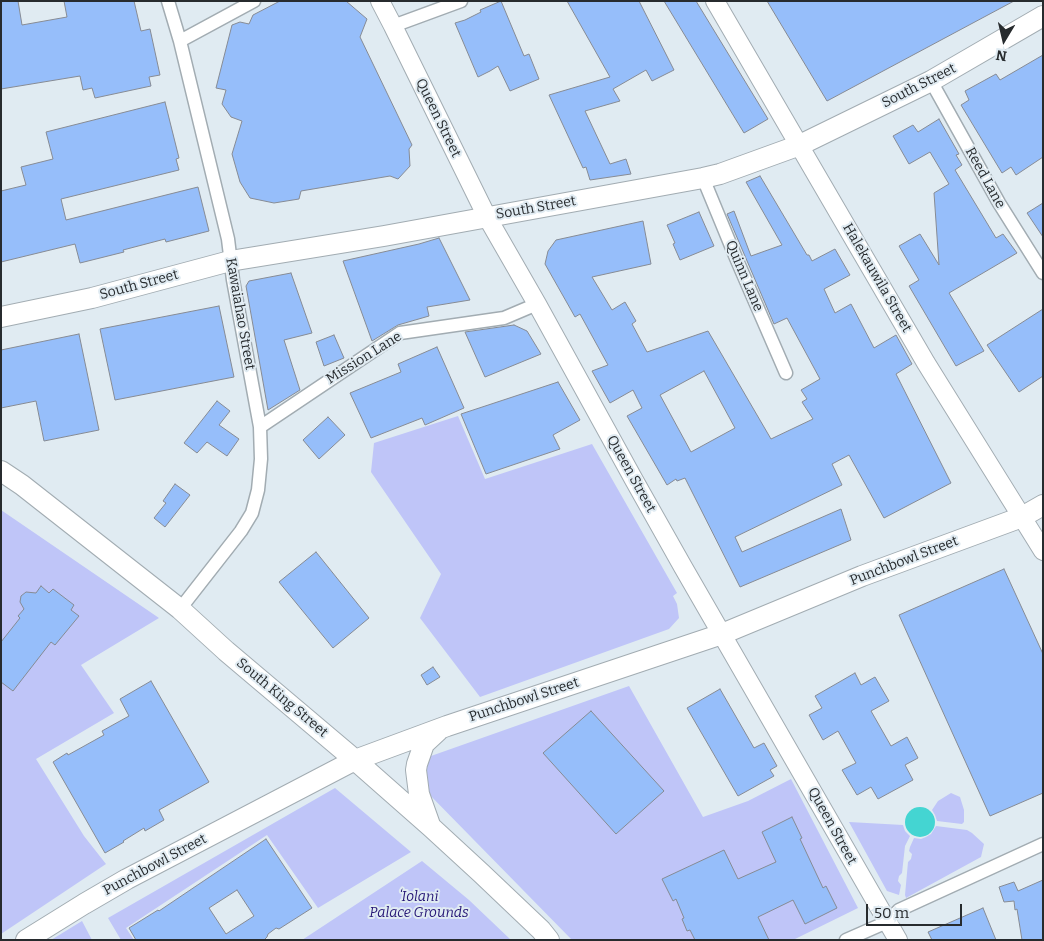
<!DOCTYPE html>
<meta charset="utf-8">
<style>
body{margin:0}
#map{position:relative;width:1044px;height:941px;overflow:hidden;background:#e0ebf2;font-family:Bitter,serif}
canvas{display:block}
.frame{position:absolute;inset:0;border:2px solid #272b2e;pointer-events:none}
.north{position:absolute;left:979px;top:15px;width:50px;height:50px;-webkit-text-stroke:4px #e0ebf2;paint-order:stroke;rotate:189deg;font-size:14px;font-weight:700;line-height:20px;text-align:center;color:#272b2e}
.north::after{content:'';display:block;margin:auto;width:18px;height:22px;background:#272b2e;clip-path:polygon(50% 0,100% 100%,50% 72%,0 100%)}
.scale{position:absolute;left:866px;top:904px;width:96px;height:22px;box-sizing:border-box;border:2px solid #272b2e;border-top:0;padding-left:6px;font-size:15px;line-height:18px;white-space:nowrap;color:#272b2e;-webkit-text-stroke:4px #e0ebf2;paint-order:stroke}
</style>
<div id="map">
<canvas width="1044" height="941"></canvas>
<div class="frame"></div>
<div class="north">N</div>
<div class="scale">50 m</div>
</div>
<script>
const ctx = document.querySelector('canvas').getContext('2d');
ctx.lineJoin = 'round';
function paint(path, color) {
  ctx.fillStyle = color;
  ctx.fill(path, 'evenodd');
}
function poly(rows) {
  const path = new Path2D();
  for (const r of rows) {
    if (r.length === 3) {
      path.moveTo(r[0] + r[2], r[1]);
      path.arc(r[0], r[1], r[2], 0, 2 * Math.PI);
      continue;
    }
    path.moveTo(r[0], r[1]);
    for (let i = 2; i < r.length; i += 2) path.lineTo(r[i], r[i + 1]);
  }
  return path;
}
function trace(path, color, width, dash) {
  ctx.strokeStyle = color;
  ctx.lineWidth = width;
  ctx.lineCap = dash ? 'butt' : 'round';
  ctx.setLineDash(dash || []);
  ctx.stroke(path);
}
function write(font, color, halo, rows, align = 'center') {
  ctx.font = font + ' Bitter,serif';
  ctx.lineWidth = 4;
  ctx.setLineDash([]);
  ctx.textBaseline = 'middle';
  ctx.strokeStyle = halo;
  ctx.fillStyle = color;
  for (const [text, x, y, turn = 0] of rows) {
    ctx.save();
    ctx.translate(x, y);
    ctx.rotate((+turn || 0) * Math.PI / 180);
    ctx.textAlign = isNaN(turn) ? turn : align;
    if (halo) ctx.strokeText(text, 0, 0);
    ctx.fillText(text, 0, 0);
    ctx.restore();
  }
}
paint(poly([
 [458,416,485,479,592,444,677,593,673,596,677,604,679,618,669,629,480,697,420,618,441,574,371,472,374,443],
 [1,510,159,618,81,665,114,713,36,759,84,836,106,864,1,934],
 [629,686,703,817,748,801,791,779,858,908,793,940,572,940,422,787,421,770,431,756],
 [335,788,411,852,318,908,267,835,126,928,134,940,121,940,108,918],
 [951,793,960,797,964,810,964,822,962,824,937,821,935,815,932,810,938,801],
 [849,822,903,825,905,831,910,836,905,846,902,873,899,876,898,881,901,885,899,895,887,891],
 [936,826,967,830,972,833,984,844,981,857,906,898,905,895,908,862,911,859,912,854,909,851,910,847,914,838,921,839,926,837,931,834],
 [422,861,469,900,511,940,302,940],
 [82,921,92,940,51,940]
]), '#bfc5f8');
paint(poly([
 [920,822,15]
]), '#44d5d2');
const building = poly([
 [1,1,18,1,22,25,67,17,64,1,134,1,141,31,150,29,160,75,149,77,151,86,95,98,92,88,83,90,80,76,1,89,1,1],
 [280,1,346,1,367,19,360,37,412,145,409,149,410,166,398,179,390,176,301,191,299,199,274,203,250,198,240,182,232,154,242,121,231,117,222,104,226,90,216,88,232,25,240,22,249,24,253,15,280,1],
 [501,1,524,56,529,54,539,79,510,91,498,66,490,71,478,77,455,23,465,20,481,12,480,10,501,1],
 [567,1,639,1,674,70,652,81,646,70,613,89,620,101,585,111,610,164,626,159,631,174,590,180,586,167,583,168,549,95,610,77,567,1],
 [664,1,696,1,768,119,744,133,664,1],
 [767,1,1014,1,827,101,767,1],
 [1043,55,1043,157,1016,175,1011,167,1002,173,961,105,969,100,965,91,996,74,1000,80,1043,55],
 [165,102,179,158,176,159,179,170,61,199,66,220,198,187,209,231,166,242,165,239,123,250,124,252,80,263,75,244,1,262,1,191,26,185,21,167,53,159,46,132,165,102],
 [939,119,959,154,956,155,962,165,955,170,996,238,1003,234,1017,253,949,293,984,351,956,366,909,286,919,280,899,246,920,234,939,265,934,193,949,184,930,152,909,164,893,136,913,125,918,132,939,119],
 [760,176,807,255,809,255,812,261,835,249,850,275,824,289,835,313,851,304,874,348,896,335,912,364,896,374,951,483,884,518,849,455,832,464,842,485,735,537,742,552,841,509,851,540,740,587,685,478,677,481,676,479,667,485,627,416,642,408,633,390,610,403,592,371,608,365,580,314,575,317,545,264,548,251,556,240,643,221,651,264,592,277,612,310,625,302,636,321,632,324,647,352,708,331,771,439,813,419,802,402,807,399,801,390,820,379,787,318,774,324,727,214,734,211,751,256,782,245,746,182,760,176],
 [704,371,735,428,691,452,660,395,704,371],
 [1043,203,1043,237,1027,213,1043,203],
 [699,212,714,246,680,260,673,244,675,243,667,225,699,212],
 [439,238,470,300,427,307,429,316,398,325,372,341,343,261,419,244,439,238],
 [291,273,312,333,284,340,300,390,268,410,246,286,249,281,291,273],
 [219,306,234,377,115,400,100,329,219,306],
 [1043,309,1043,376,1019,392,987,345,1043,309],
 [514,325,527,331,541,354,485,377,465,332,514,325],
 [79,334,99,430,44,441,36,401,1,408,1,350,79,334],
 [334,335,344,358,324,366,316,342,334,335],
 [437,347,464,408,425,425,422,418,371,438,350,393,401,372,398,364,437,347],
 [558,382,580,420,553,435,560,449,486,474,461,414,558,382],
 [217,401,230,411,219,425,239,439,227,456,207,442,197,453,184,443,217,401],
 [328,417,345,435,319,459,303,440,328,417],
 [175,484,190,495,165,527,154,518,166,503,163,501,175,484],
 [316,552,369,618,333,648,279,582,316,552],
 [1004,569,1043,654,1043,793,990,816,899,615,1004,569],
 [41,586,49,593,53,589,74,605,71,610,79,616,55,645,51,642,13,691,1,682,1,642,20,618,18,616,24,609,20,602,21,596,26,592,36,593,41,586],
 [433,667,440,677,427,685,421,675,433,667],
 [855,673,861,685,875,677,889,701,871,711,891,746,907,737,918,758,905,765,913,780,878,799,871,787,857,795,842,770,856,763,838,731,823,740,809,715,822,708,815,696,855,673],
 [151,681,209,782,159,810,164,820,145,831,144,828,123,841,124,842,105,853,53,762,67,753,68,755,104,735,102,731,129,716,120,699,151,681],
 [720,689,754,748,764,743,777,766,770,770,774,776,738,796,687,708,720,689],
 [591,711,664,791,616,834,543,753,591,711],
 [792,817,802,838,800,839,823,888,826,886,837,908,805,924,793,900,758,917,769,940,695,940,690,930,687,931,682,919,684,918,676,899,673,901,662,879,724,850,738,879,776,862,762,832,792,817],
 [266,839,312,908,279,929,276,928,268,934,267,937,264,940,136,940,129,928,158,910,159,911,266,839],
 [237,890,254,916,226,934,209,908,237,890],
 [1043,880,1043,940,1022,940,1017,909,1015,910,1014,901,1004,902,999,887,1014,882,1018,891,1043,880],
 [983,908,996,940,932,940,928,932,983,908]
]);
paint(building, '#96befa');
trace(building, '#868b94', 1);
const street = poly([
 [168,1,180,41,228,239,233,280,260,427,261,459,258,490,252,513,241,531,180,609],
 [393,26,461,1],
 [180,41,254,1],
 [931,81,999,203,1043,273],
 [703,178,736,258,786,373],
 [260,427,400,333,504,318,537,304],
 [846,940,887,922,899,910,1043,844]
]);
const secondary = poly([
 [380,1,393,26,487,217,537,304,634,480,683,567,898,940],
 [715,1,926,363,1043,551]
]);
const primary = poly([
 [1,317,92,298,230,261,384,236,703,178,720,174,800,145,931,81,1043,16],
 [1,471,22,485,180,609,226,651,355,760,431,827,481,873,541,930,549,940],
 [430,825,419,794,416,770,417,764,424,744,438,731],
 [26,940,84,904,127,879,355,760,447,726,722,634,862,576,1022,517,1043,505]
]);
trace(street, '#a2acb2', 15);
trace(secondary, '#a2acb2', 20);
trace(primary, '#a2acb2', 22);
trace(street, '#fff', 12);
trace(secondary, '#fff', 18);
trace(primary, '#fff', 20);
write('14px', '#272b2e', '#e0ebf2', [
 ["South Street",919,86,-27],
 ["Queen Street",438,118,64],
 ["Reed Lane",985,178,61],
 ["South Street",536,208,-10],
 ["Quinn Lane",744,276,67],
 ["Halekauwila Street",877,278,60],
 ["South Street",139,285,-15],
 ["Kawaiahao Street",240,314,80],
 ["Mission Lane",364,358,-32],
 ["Queen Street",631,474,61],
 ["Punchbowl Street",904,561,-21],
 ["South King Street",282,698,40],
 ["Punchbowl Street",524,700,-18],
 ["Queen Street",832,826,61],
 ["Punchbowl Street",155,865,-28]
]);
write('italic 14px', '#261776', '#e0ebf2', [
 ["ʻIolani",419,897],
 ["Palace Grounds",419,913]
]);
</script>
